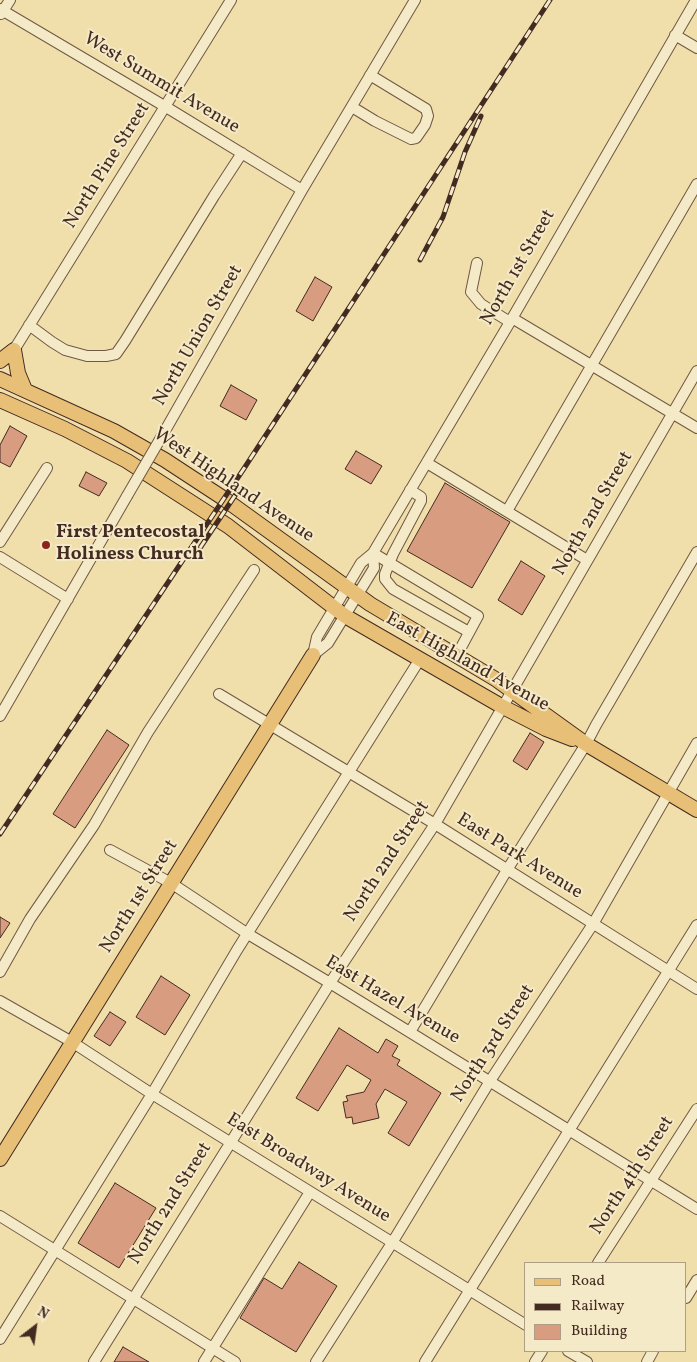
<!DOCTYPE html>
<style>
body{margin:0}
#map{position:relative;width:697px;height:1362px;overflow:hidden;background:#f0deab;font-family:Vollkorn,serif}
canvas{display:block}
.legend{position:absolute;left:524px;top:1262px;width:162px;height:90px;box-sizing:border-box;background:#f5eac8;border:1px solid #ae9e85;margin:0;padding:6px 9px;list-style:none;font-size:15px;color:#442b21}
.legend li{display:flex;align-items:center;gap:10px;height:25px}
.legend b{width:25px;border:1px solid #ae9e85}
.north{position:absolute;left:10px;top:1302px;width:50px;height:50px;-webkit-text-stroke:4px #f5eac8;paint-order:stroke;rotate:30deg;font-size:14px;font-weight:700;line-height:20px;text-align:center;color:#442b21}
.north::after{content:'';display:block;margin:auto;width:18px;height:22px;background:#442b21;clip-path:polygon(50% 0,100% 100%,50% 72%,0 100%)}
</style>
<div id="map">
<canvas width="697" height="1362"></canvas>
<ul class="legend">
<li><b style="height:6px;background:#e8bf76"></b>Road</li>
<li><b style="height:6px;background:#442b21"></b>Railway</li>
<li><b style="height:14px;background:#d89d81"></b>Building</li>
</ul>
<div class="north">N</div>
</div>
<script>
const ctx = document.querySelector('canvas').getContext('2d');
ctx.lineJoin = 'round';
function paint(path, color) {
  ctx.fillStyle = color;
  ctx.fill(path, 'evenodd');
}
function poly(rows) {
  const path = new Path2D();
  for (const r of rows) {
    path.moveTo(r[0], r[1]);
    for (let i = 2; i < r.length; i += 2) path.lineTo(r[i], r[i + 1]);
  }
  return path;
}
function trace(path, color, width, dash) {
  ctx.strokeStyle = color;
  ctx.lineWidth = width;
  ctx.lineCap = dash ? 'butt' : 'round';
  ctx.setLineDash(dash || []);
  ctx.stroke(path);
}
function write(font, color, halo, rows, align = 'center') {
  ctx.font = font + ' Vollkorn,serif';
  ctx.lineWidth = 4;
  ctx.setLineDash([]);
  ctx.textBaseline = 'middle';
  ctx.strokeStyle = halo;
  ctx.fillStyle = color;
  for (const [text, x, y, turn = 0] of rows) {
    ctx.save();
    ctx.translate(x, y);
    ctx.rotate((+turn || 0) * Math.PI / 180);
    ctx.textAlign = isNaN(turn) ? turn : align;
    if (halo) ctx.strokeText(text, 0, 0);
    ctx.fillText(text, 0, 0);
    ctx.restore();
  }
}
const building = poly([
 [315,277,332,287,313,321,296,311,315,277],
 [231,385,257,400,246,420,220,406,231,385],
 [10,426,27,436,10,467,0,462,0,445,10,426],
 [356,451,382,466,371,484,345,469,356,451],
 [86,472,107,483,99,496,79,486,86,472],
 [445,483,510,522,472,588,407,551,445,483],
 [521,561,545,576,522,615,498,600,521,561],
 [107,730,129,745,75,828,53,814,107,730],
 [530,733,544,742,527,770,513,761,530,733],
 [0,917,10,923,0,938,0,917],
 [161,976,190,995,165,1035,136,1017,161,976],
 [110,1012,126,1022,110,1046,94,1036,110,1012],
 [339,1028,378,1053,386,1039,398,1046,392,1056,400,1060,397,1065,441,1093,409,1146,388,1133,407,1102,385,1089,376,1104,379,1118,353,1124,352,1117,346,1118,343,1102,348,1101,346,1096,364,1092,371,1080,347,1065,318,1111,296,1098,339,1028],
 [115,1183,156,1208,119,1268,78,1243,115,1183],
 [299,1262,337,1286,296,1352,240,1318,264,1278,282,1289,299,1262],
 [123,1347,149,1362,114,1362,123,1347]
]);
paint(building, '#d89d81');
trace(building, '#442b21', 1);
const minor = poly([
 [0,9,166,107,302,190],
 [1,14,10,0],
 [675,35,697,48],
 [352,107,375,121,411,139,416,138,425,125,428,116,426,109,370,75],
 [477,263,471,292,481,304,510,322],
 [512,318,697,428],
 [29,325,52,342,65,350,87,356,106,356,116,354,125,341,214,196,242,153],
 [14,350,231,0],
 [166,429,302,190,415,0],
 [427,463,587,560],
 [410,490,421,497,421,501,393,554,385,574,385,579,393,589,469,632],
 [507,511,697,184],
 [0,542,47,468],
 [373,553,478,616,457,655],
 [0,557,68,599],
 [313,655,317,637,361,563,373,553,510,322,696,0],
 [313,655,328,643,374,568,373,553],
 [219,694,435,824,697,989],
 [0,716,127,496],
 [110,850,171,883,248,934,330,983,697,1209],
 [0,972,30,919,94,825,148,732,254,570],
 [0,1001,72,1042,152,1094,526,1325],
 [410,1032,507,870,586,744,596,725,697,552],
 [0,1216,235,1362],
 [598,1263,697,1109],
 [686,1298,697,1280],
 [0,1339,152,1094,237,950,420,659],
 [568,1351,587,1362],
 [94,1362,330,983,435,824,697,371],
 [204,1362,310,1192],
 [316,1362,392,1243,490,1081,593,924,697,743],
 [425,1362,697,925],
 [535,1362,542,1351],
 [647,1362,653,1351]
]);
const major = poly([
 [0,361,14,350,18,373,25,390],
 [0,379,114,431,165,460,223,498,370,604,497,680,586,744,697,810],
 [0,400,65,429,127,461,228,526,345,616,503,707,546,729,572,739],
 [0,1159,313,655]
]);
trace(minor, '#6f5844', 12);
trace(major, '#442b21', 16);
trace(minor, '#f5eac8', 10);
trace(major, '#e8bf76', 14);
const rail = poly([
 [420,260,443,217,465,152,481,116],
 [200,548,240,488],
 [0,834,243,470,550,0]
]);
trace(rail, '#442b21', 5);
trace(rail, '#f5eac8', 3, [9]);
const minorBridge = poly([
 [127,496,166,429]
]);
trace(minorBridge, '#6f5844', 12, []);
trace(minorBridge, '#f5eac8', 10);
for (const [x, y, r, color] of [
 [46,545,5,"#8f2418"]
]) {
  const dot = new Path2D();
  dot.arc(x, y, r, 0, 2 * Math.PI);
  ctx.fillStyle = color;
  ctx.fill(dot);
  trace(dot, '#f5eac8', 2);
}
write('19px', '#442b21', '#f5eac8', [
 ["West Summit Avenue",161,84,31],
 ["North Pine Street",108,166,-58],
 ["North 1st Street",519,268,-60],
 ["North Union Street",199,336,-60],
 ["West Highland Avenue",233,486,34],
 ["North 2nd Street",594,514,-60],
 ["East Highland Avenue",467,663,29],
 ["East Park Avenue",519,857,32],
 ["North 2nd Street",388,862,-57],
 ["North 1st Street",140,897,-58],
 ["East Hazel Avenue",392,1001,31],
 ["North 3rd Street",494,1044,-57],
 ["East Broadway Avenue",308,1169,32],
 ["North 4th Street",633,1176,-57],
 ["North 2nd Street",171,1204,-58]
]);
write('bold 19px', '#442b21', '#f5eac8', [
 ["First Pentecostal",56,534],
 ["Holiness Church",56,556]
], 'left');
</script>
